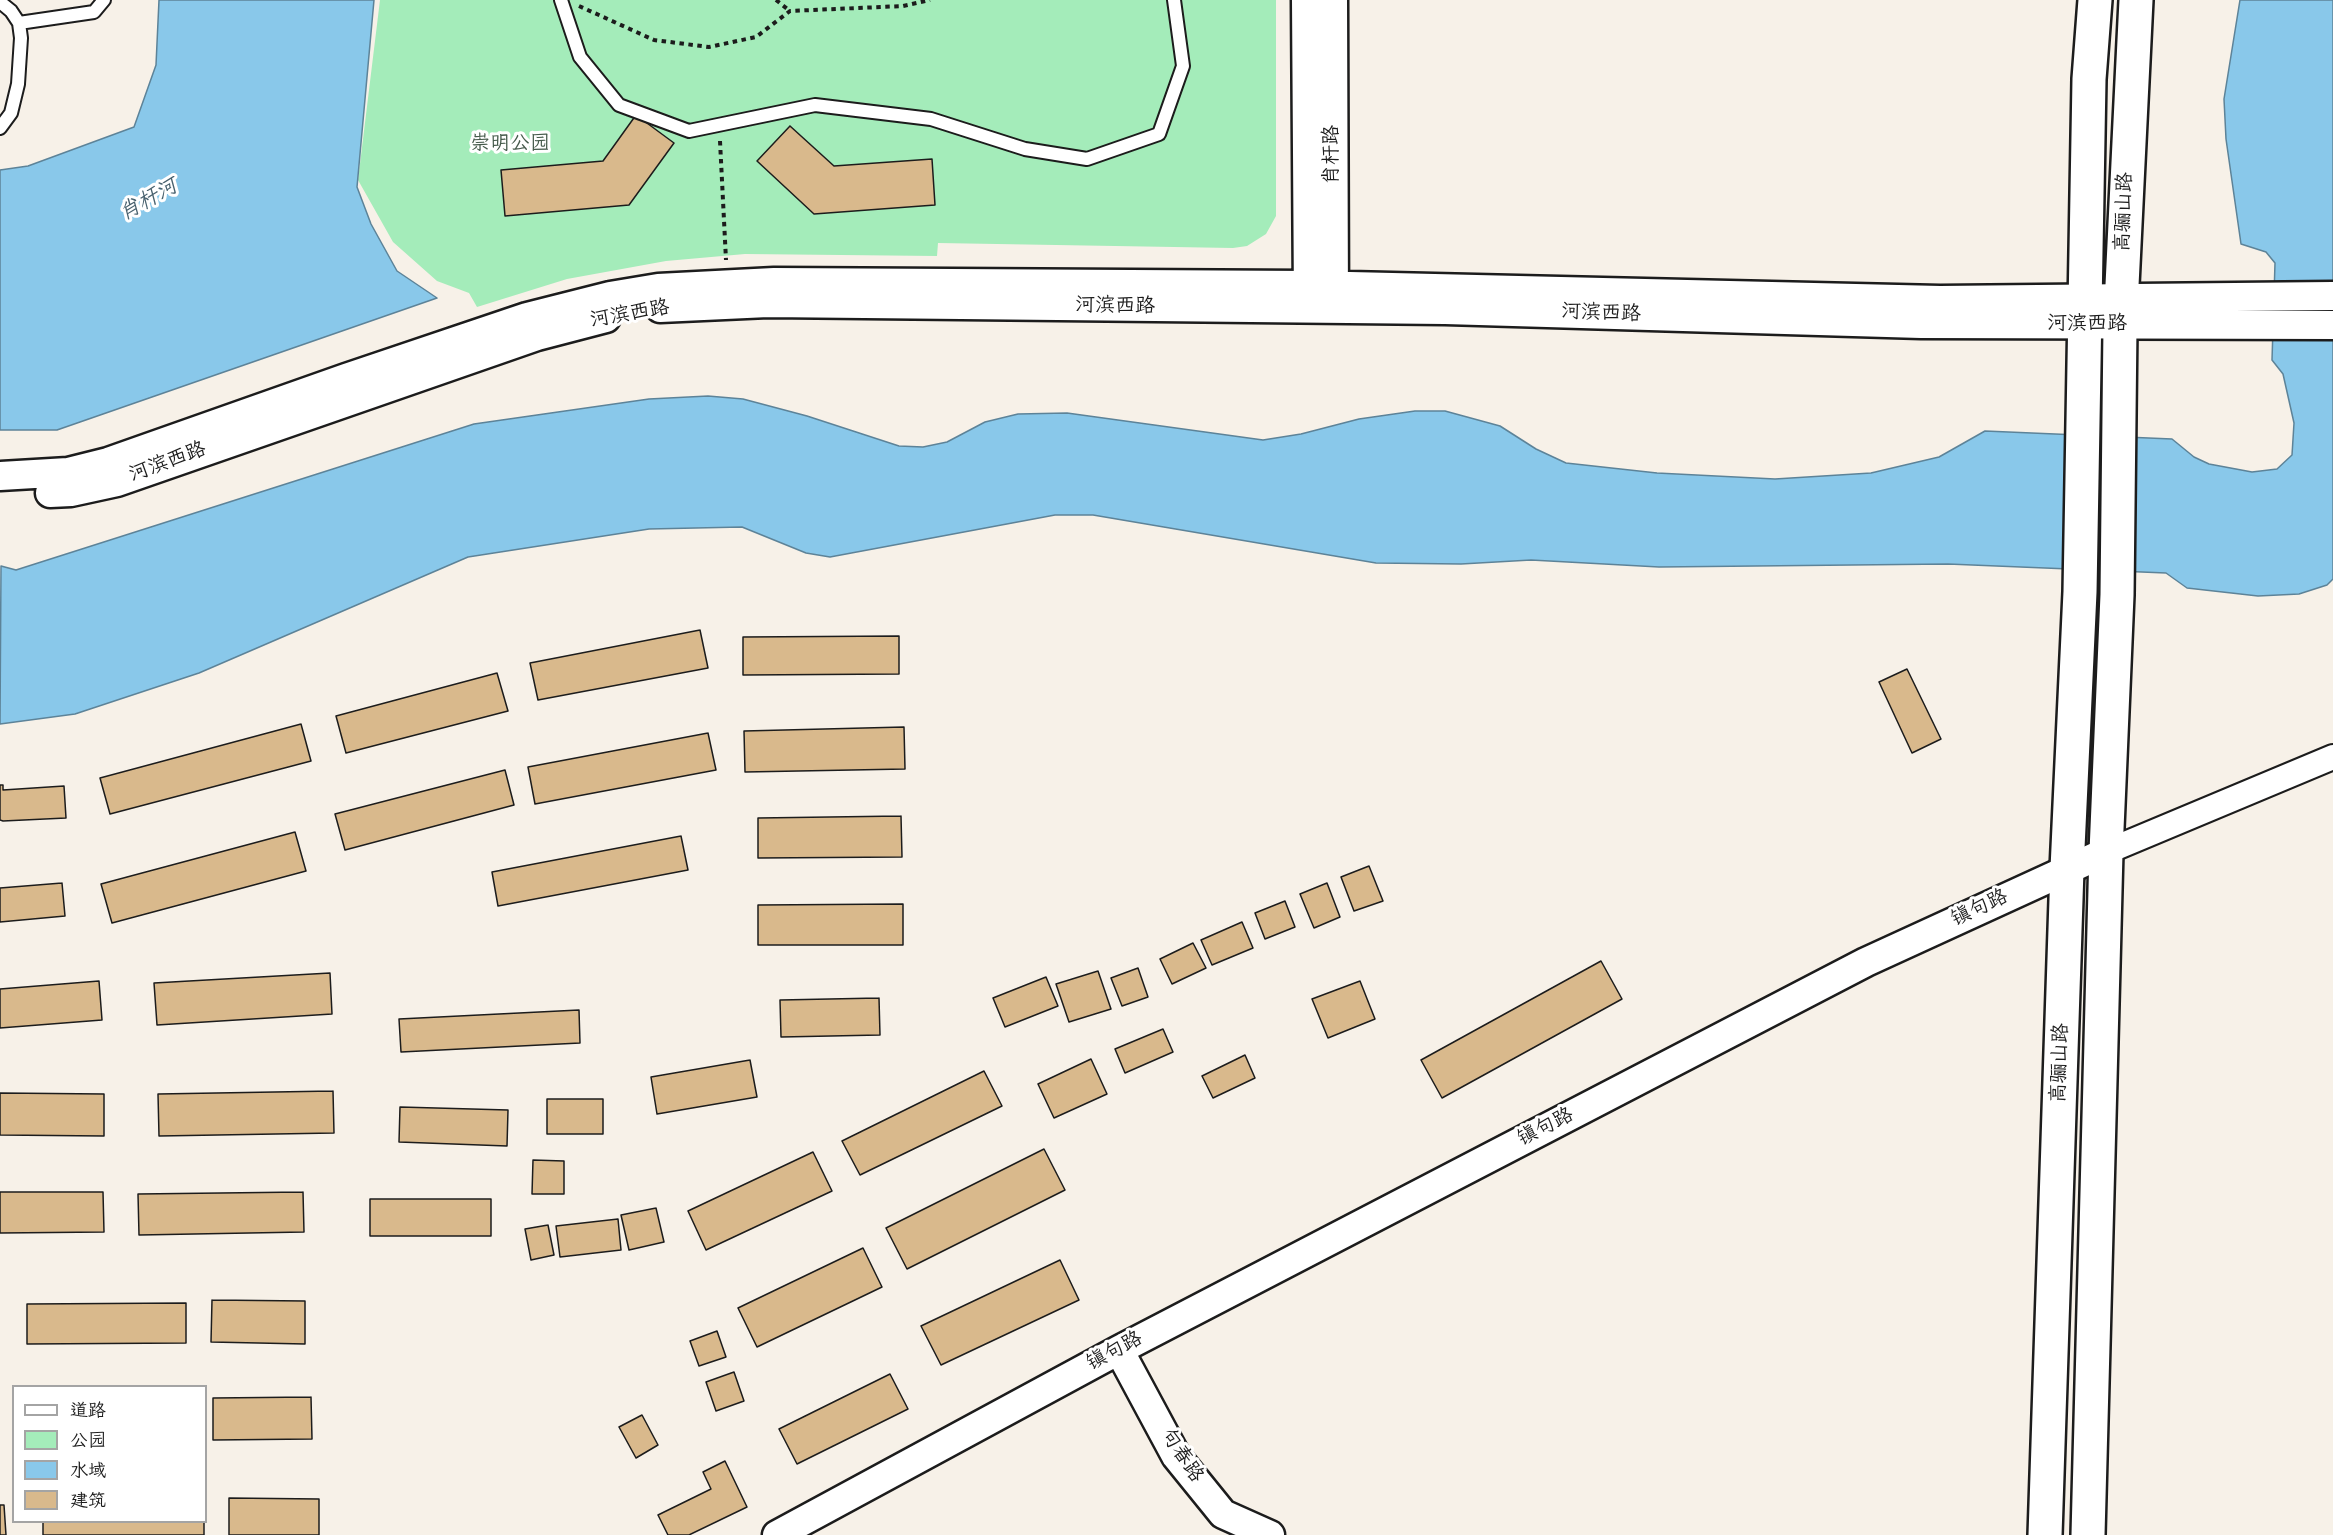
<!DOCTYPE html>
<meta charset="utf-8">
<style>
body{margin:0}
#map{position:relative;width:2333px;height:1535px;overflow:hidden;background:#f7f1e8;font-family:Mynerve,"LXGW WenKai TC",sans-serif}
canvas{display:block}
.legend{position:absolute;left:12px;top:1385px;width:195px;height:138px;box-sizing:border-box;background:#fff;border:2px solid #a4a4a4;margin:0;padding:8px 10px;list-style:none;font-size:18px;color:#1c1c1c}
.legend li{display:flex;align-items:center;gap:12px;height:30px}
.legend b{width:30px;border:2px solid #a4a4a4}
</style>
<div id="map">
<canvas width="2333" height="1535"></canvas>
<ul class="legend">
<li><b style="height:8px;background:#fff"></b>道路</li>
<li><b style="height:16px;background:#a4ecba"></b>公园</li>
<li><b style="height:16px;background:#89c8ea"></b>水域</li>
<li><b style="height:16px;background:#d9b98c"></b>建筑</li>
</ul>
</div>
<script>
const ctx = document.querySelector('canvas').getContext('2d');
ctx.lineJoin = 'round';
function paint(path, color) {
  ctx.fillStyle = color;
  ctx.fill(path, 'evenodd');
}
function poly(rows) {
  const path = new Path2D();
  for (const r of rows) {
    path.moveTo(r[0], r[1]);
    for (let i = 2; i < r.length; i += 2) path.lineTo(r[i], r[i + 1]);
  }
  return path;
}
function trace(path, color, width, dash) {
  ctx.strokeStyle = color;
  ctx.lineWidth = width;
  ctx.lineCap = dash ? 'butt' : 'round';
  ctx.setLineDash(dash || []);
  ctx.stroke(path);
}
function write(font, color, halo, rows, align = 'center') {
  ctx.font = font + ' Mynerve,"LXGW WenKai TC",sans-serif';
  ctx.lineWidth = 6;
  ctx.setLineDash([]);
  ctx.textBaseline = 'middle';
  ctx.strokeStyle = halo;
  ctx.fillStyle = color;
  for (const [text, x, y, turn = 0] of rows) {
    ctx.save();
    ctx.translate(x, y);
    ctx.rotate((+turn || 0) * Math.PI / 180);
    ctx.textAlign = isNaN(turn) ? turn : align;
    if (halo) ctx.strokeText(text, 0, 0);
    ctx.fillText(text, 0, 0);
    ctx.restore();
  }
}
paint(poly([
 [380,0,1276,0,1276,216,1266,234,1247,246,1233,248,938,243,937,256,745,254,666,261,567,279,477,307,469,293,437,281,393,242,358,180]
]), '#a4ecba');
const water = poly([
 [159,0,374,0,357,187,371,224,397,271,437,298,57,430,0,430,0,170,28,166,134,127,156,65,159,0],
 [2240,0,2333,0,2333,579,2327,585,2299,594,2258,596,2187,588,2166,573,1948,564,1659,567,1531,560,1461,564,1376,563,1093,515,1055,515,830,557,806,553,742,527,649,529,468,557,199,673,75,714,0,724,1,566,16,570,474,424,649,399,708,396,743,399,807,416,899,446,923,447,947,442,985,422,1018,414,1067,413,1263,440,1301,434,1359,419,1415,411,1445,411,1500,426,1536,449,1566,463,1657,473,1775,479,1871,473,1939,457,1985,431,2172,439,2194,457,2209,464,2252,472,2277,469,2292,455,2294,423,2283,374,2272,360,2275,263,2266,252,2241,244,2226,139,2224,99,2240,0]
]);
paint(water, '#89c8ea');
trace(water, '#5d8398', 1.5);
const building = poly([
 [636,115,674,143,629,205,505,216,501,170,603,161,636,115],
 [790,126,834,166,932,159,935,205,814,214,757,161,790,126],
 [700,630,708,668,538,700,530,663,700,630],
 [899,636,899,674,743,675,743,637,899,636],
 [1907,669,1941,739,1912,753,1879,682,1907,669],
 [497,673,508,711,346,753,336,716,497,673],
 [301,724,311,761,110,814,100,778,301,724],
 [904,727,905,769,745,772,744,731,904,727],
 [708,733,716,770,535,804,528,767,708,733],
 [505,770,514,805,345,850,335,814,505,770],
 [0,785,3,785,3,790,64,786,66,818,3,821,0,820,0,785],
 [901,816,902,857,758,858,758,818,901,816],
 [295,832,306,871,112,923,101,884,295,832],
 [681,836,688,870,498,906,492,872,681,836],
 [1369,866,1383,901,1354,911,1341,877,1369,866],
 [62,883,65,916,0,922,0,888,62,883],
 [1327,883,1340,917,1314,928,1300,894,1327,883],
 [1285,901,1295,927,1265,939,1255,913,1285,901],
 [903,904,903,945,758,945,758,905,903,904],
 [1242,922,1253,948,1212,965,1201,940,1242,922],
 [1193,943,1206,968,1172,984,1160,959,1193,943],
 [1601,961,1622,999,1442,1098,1421,1060,1601,961],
 [1138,968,1148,997,1122,1006,1111,978,1138,968],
 [1098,971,1111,1009,1069,1022,1056,984,1098,971],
 [330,973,332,1014,157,1025,154,983,330,973],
 [1046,977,1058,1006,1005,1027,993,998,1046,977],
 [99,981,102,1020,0,1028,0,989,99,981],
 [1360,981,1375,1019,1328,1038,1312,999,1360,981],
 [879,998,880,1035,781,1037,780,1000,879,998],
 [579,1010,580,1043,401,1052,399,1019,579,1010],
 [1163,1029,1173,1052,1125,1073,1115,1049,1163,1029],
 [1245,1055,1255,1078,1213,1098,1202,1076,1245,1055],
 [1091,1059,1107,1094,1054,1118,1038,1084,1091,1059],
 [750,1060,757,1097,657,1114,651,1077,750,1060],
 [984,1071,1002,1106,860,1175,842,1141,984,1071],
 [333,1091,334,1133,159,1136,158,1094,333,1091],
 [0,1093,104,1094,104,1136,0,1135,0,1093],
 [547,1099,603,1099,603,1134,547,1134,547,1099],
 [400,1107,508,1110,507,1146,399,1142,400,1107],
 [1044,1149,1065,1190,907,1269,886,1228,1044,1149],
 [813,1152,832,1191,706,1250,688,1211,813,1152],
 [533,1160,564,1161,564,1194,532,1194,533,1160],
 [0,1192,103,1192,104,1232,0,1233,0,1192],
 [303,1192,304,1232,139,1235,138,1194,303,1192],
 [370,1199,491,1199,491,1236,370,1236,370,1199],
 [656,1208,664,1242,629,1250,621,1215,656,1208],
 [618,1219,621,1250,560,1257,556,1226,618,1219],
 [548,1225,554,1255,531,1260,525,1229,548,1225],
 [863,1248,882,1287,757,1347,738,1308,863,1248],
 [1060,1260,1079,1300,941,1365,921,1326,1060,1260],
 [212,1300,305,1301,305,1344,211,1342,212,1300],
 [186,1303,186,1343,27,1344,27,1304,186,1303],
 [717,1331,726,1357,699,1366,690,1341,717,1331],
 [734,1372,744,1401,716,1411,706,1382,734,1372],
 [890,1374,908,1409,797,1464,779,1429,890,1374],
 [311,1397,312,1439,213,1440,213,1398,311,1397],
 [642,1415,658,1445,636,1458,619,1427,642,1415],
 [725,1461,747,1507,689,1535,668,1535,658,1515,711,1489,703,1472,725,1461],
 [229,1498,319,1499,319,1535,229,1535,229,1498],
 [0,1505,4,1505,6,1535,0,1535,0,1505],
 [43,1522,204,1522,204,1535,43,1535,43,1522]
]);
paint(building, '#d9b98c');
trace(building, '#1c1c1c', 1.5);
const service = poly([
 [561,0,580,57,619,105,689,131,815,105,931,119,1025,149,1087,159,1159,134,1183,66,1174,0],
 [0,2,11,11,19,23,21,38,18,84,11,113,0,128],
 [19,23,94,12,104,0]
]);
const minor = poly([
 [2106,852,2333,757]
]);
const tertiary = poly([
 [1306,0,1308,304],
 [1333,0,1334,305],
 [660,308,768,303,1445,310,1921,324,2333,325],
 [0,476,68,472,108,462,346,378,527,317,610,296,658,288,774,282,1308,285,1940,300,2333,296],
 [50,493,71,492,117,482,537,336,606,318],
 [1119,1350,1176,1456,1223,1514,1270,1535],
 [777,1535,1119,1350,1866,962,2106,852]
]);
const primary = poly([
 [2045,1535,2067,869,2080,592,2089,79,2095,0],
 [2088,1535,2106,852,2117,595,2120,326,2136,0]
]);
trace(service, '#1c1c1c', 16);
trace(minor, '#1c1c1c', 28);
trace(tertiary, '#1c1c1c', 33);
trace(primary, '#1c1c1c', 38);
trace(poly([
 [776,0,790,11],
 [579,6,654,40,709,47,756,37,790,11,903,6,930,0],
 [720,141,726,260]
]), '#1c1c1c', 4, [4.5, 4.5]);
trace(service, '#fff', 12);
trace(minor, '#fff', 24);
trace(tertiary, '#fff', 28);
trace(primary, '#fff', 33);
write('20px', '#455a4b', '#fff', [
 ["崇明公园",510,145]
]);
write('20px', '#1c1c1c', '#fff', [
 ["肖杆路",1333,155,-90],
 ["高骊山路",2125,212,-88],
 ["河滨西路",1115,307,1],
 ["河滨西路",1601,314,2],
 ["河滨西路",630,315,-10],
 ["河滨西路",2087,325],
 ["河滨西路",168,463,-20],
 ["镇句路",1980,909,-25],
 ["高骊山路",2061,1063,-88],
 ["镇句路",1546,1128,-27],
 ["镇句路",1115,1352,-28],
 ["句春路",1181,1456,56]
]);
write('italic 21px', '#48616e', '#fff', [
 ["肖杆河",149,201,-29]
]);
</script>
